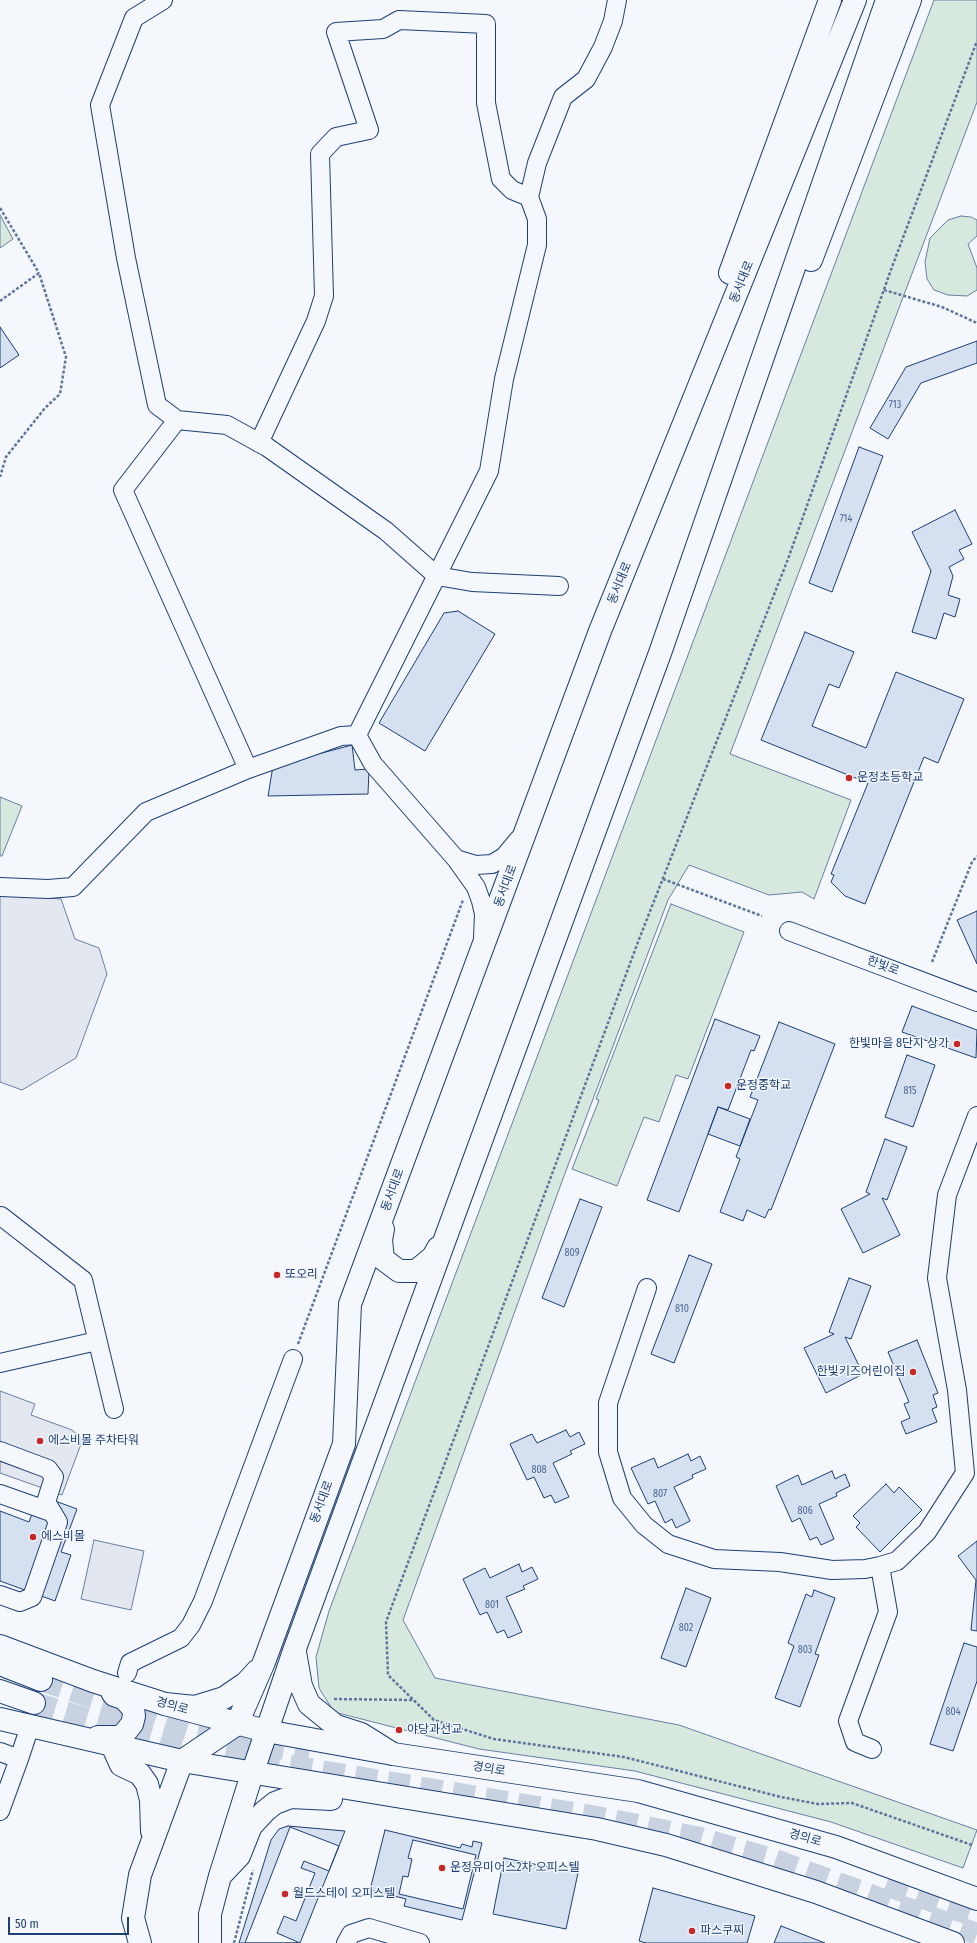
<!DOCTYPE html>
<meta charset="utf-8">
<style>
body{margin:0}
#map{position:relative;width:977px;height:1943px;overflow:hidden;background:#f4f7fb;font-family:"Fira Sans Condensed",sans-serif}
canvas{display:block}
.scale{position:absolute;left:8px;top:1917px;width:121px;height:18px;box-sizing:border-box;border:2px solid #1d3f73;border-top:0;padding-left:5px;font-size:12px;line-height:14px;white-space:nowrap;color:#1d3f73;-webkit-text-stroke:3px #f4f7fb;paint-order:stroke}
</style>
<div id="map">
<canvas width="977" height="1943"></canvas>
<div class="scale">50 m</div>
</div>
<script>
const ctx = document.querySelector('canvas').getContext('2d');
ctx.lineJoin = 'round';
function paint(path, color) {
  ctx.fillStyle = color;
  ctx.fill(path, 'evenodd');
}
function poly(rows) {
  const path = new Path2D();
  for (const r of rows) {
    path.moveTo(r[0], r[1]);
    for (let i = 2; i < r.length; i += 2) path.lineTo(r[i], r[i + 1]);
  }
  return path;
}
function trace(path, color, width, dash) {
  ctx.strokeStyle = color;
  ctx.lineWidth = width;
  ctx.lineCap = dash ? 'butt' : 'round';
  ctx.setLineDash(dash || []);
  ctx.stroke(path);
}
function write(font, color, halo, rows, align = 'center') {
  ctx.font = font + ' "Fira Sans Condensed","Noto Sans KR",sans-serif';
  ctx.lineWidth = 3;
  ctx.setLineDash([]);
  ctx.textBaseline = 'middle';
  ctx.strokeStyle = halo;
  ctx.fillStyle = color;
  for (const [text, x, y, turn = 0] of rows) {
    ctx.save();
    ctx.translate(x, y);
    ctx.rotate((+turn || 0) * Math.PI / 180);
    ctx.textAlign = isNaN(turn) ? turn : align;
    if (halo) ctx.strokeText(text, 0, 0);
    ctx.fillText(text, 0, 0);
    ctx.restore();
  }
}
const green = poly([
 [934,0,977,0,977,102,730,754,851,800,814,899,802,892,769,895,689,865,668,900,561,1184,403,1620,435,1678,679,1725,977,1830,963,1868,831,1822,635,1771,479,1749,334,1712,319,1688,316,1657,329,1611,934,0],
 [0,215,13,239,0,248,0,215],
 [961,216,971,217,977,220,977,236,968,244,977,268,977,290,967,296,948,295,934,290,927,279,925,262,930,238,948,220,961,216],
 [0,797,22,806,2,856,0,856,0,797],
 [671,904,744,932,688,1079,676,1075,659,1122,644,1117,617,1186,572,1169,599,1100,596,1099,671,904]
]);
paint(green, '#d7e8df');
trace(green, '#687fa3', 1);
const parking = poly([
 [0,894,61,899,75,939,99,948,107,974,76,1058,22,1090,0,1082,0,894],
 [0,1391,35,1404,31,1415,72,1430,80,1437,81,1444,62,1495,0,1473,0,1391],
 [94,1540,144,1551,131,1610,81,1599,94,1540]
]);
paint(parking, '#e3e8f0');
trace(parking, '#687fa3', 1);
const building = poly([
 [0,327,19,355,0,368,0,327],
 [977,341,977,363,921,383,888,439,870,428,906,367,977,341],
 [859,447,883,456,832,592,809,583,859,447],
 [955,510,972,544,959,550,964,559,949,567,953,576,948,595,960,599,955,617,944,613,936,639,912,632,931,571,912,532,955,510],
 [458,611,495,634,425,751,379,723,444,613,458,611],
 [805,632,854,652,839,688,829,684,812,726,866,748,896,672,964,699,938,763,924,757,865,904,845,896,831,882,834,875,831,874,868,783,761,740,805,632],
 [352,745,355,770,369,769,368,794,268,796,273,766,352,745],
 [977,911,977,964,957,920,977,911],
 [912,1006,977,1030,976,1058,902,1032,912,1006],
 [715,1019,760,1036,754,1051,751,1050,728,1110,718,1107,679,1212,647,1200,715,1019],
 [779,1022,835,1044,771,1210,769,1209,765,1218,747,1210,743,1221,720,1212,740,1159,736,1157,758,1100,750,1097,779,1022],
 [907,1055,935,1065,913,1127,885,1117,907,1055],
 [718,1107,750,1119,740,1146,708,1134,718,1107],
 [885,1139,907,1147,887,1200,882,1198,900,1235,863,1253,841,1209,870,1194,866,1192,885,1139],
 [580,1199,602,1207,564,1307,542,1298,580,1199],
 [689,1255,712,1264,674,1363,651,1354,689,1255],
 [849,1278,871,1286,851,1339,845,1337,863,1374,826,1393,804,1348,834,1334,829,1332,849,1278],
 [917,1340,938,1393,933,1395,937,1407,932,1409,937,1422,906,1434,901,1422,910,1418,904,1404,909,1402,888,1352,917,1340],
 [566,1430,570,1437,579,1432,585,1444,570,1451,572,1454,553,1463,569,1497,555,1503,551,1495,544,1498,534,1477,527,1480,510,1444,532,1434,537,1443,566,1430],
 [688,1454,691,1461,700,1456,706,1469,692,1475,693,1478,674,1487,690,1521,676,1528,672,1519,665,1523,655,1501,648,1504,631,1468,654,1458,658,1468,688,1454],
 [832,1471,835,1479,845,1474,850,1486,836,1493,837,1496,819,1504,834,1539,821,1545,817,1537,810,1540,800,1518,792,1522,776,1486,798,1475,802,1485,832,1471],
 [886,1484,894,1493,899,1487,922,1510,880,1552,856,1527,860,1523,853,1516,886,1484],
 [39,1495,77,1509,61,1552,71,1555,55,1601,0,1581,0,1511,29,1522,39,1495],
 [977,1541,977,1631,971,1630,976,1580,958,1556,977,1541],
 [519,1564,522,1572,532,1567,538,1579,523,1586,525,1589,506,1597,522,1632,508,1638,504,1630,497,1633,487,1612,480,1615,463,1579,485,1568,490,1578,519,1564],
 [686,1588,711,1598,686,1667,661,1658,686,1588],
 [814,1590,835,1598,815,1654,819,1655,800,1707,775,1698,794,1646,788,1643,806,1594,812,1597,814,1590],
 [964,1643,977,1647,977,1681,953,1751,930,1744,964,1643],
 [288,1826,345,1831,300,1943,239,1943,271,1840,279,1829,288,1826],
 [290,1827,339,1846,329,1871,304,1861,301,1868,315,1873,296,1921,284,1916,277,1933,300,1943,245,1943,290,1827],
 [385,1830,460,1848,462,1844,472,1847,473,1841,482,1843,462,1920,404,1906,406,1899,370,1890,385,1830],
 [413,1840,476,1855,463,1909,399,1894,403,1876,408,1877,412,1859,408,1858,413,1840],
 [504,1858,578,1873,566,1929,493,1914,504,1858],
 [653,1888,755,1916,747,1943,646,1943,639,1941,653,1888],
 [781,1926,825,1943,774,1943,781,1926]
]);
paint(building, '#d5e0f0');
trace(building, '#1d3f73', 1);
trace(poly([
 [41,1680,187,1729,309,1754],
 [34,1703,170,1744,243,1758,597,1817,700,1838,775,1860,977,1934],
 [886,1885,977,1917]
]), '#c9d2e0', 22, [22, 11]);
const minor = poly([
 [163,0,134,18,100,105,126,258,157,405,177,420],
 [259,443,316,321,324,296,320,154,336,137,369,130,336,32,383,29,399,20,486,24,486,103,501,179,512,190,529,197],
 [357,735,489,471,504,379,537,245,537,219,529,197,537,163,563,97,586,79,603,47,613,21,617,0],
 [357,735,373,764,456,859,476,887,481,901,484,914,483,937],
 [248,769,123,490,177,420,227,425,267,447,386,531,437,576,472,582,559,586],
 [456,859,476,865,492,864,504,857,519,839],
 [0,887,48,889,73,887,146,812,248,769,341,736,357,735],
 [789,931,977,1002],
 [1,1216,83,1280,114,1409],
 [647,1288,608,1403,608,1452,622,1498,644,1525,668,1544,714,1559,780,1562,832,1570,865,1569,880,1566,897,1561,927,1532,965,1473,957,1390,937,1278,947,1195,977,1116],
 [0,1363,97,1341],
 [0,1451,48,1469,54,1477,46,1502,58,1522,32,1597,20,1602,0,1595],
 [0,1494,51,1512],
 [127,1673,130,1663,181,1638,191,1625,203,1601,293,1359],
 [872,1749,855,1742,848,1721,888,1612,880,1566],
 [0,1752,19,1759,30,1726],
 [0,1811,19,1759],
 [346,1943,351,1934,369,1928,420,1943]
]);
const major = poly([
 [0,1646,93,1681,165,1704,266,1731,393,1754,638,1791,836,1847,977,1899],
 [0,1664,41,1680],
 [0,1691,34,1703],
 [0,1719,182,1761,597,1829,666,1845,816,1892,953,1943],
 [98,1737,118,1737,123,1735,132,1724,134,1716,133,1708,123,1698,114,1695,112,1692],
 [112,1745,121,1765,140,1774,147,1784,151,1800,152,1831],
 [220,1876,239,1856,251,1826,265,1811,275,1803,291,1797,331,1799],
 [140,1943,133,1918,140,1875,182,1761],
 [210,1943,210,1914,220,1876,252,1774]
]);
const highway = poly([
 [811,260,910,0],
 [730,273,830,0],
 [383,1229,381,1240,383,1259,399,1271,416,1271,433,1257,438,1248],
 [295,1652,301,1686,309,1704,336,1726,361,1734,393,1754],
 [165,1704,195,1707,224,1698,246,1683,257,1671],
 [182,1761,237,1724,264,1662,344,1444,350,1304,600,631,855,0],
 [252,1774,294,1651,660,653,887,0]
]);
trace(minor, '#1d3f73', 20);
trace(major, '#1d3f73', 24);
trace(highway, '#1d3f73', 24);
trace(poly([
 [0,208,39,273],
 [884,290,942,307,977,323],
 [0,301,39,273,66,357,60,394,45,408,6,457,0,477],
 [663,879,762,916],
 [932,962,972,862,977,856],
 [298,1344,463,900],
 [334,1699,413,1700],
 [972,1845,852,1803,818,1804,781,1797,624,1757,494,1739,434,1720,388,1675,386,1622,638,942,788,559,892,267,977,41],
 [234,1943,253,1870]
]), '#5e769c', 2.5, [3, 2]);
trace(minor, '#f4f7fb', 18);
trace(major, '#f4f7fb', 22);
trace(highway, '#f4f7fb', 22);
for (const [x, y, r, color] of [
 [849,778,4,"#c62828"],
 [957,1044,4,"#c62828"],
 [728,1086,4,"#c62828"],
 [277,1275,4,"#c62828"],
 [913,1372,4,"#c62828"],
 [40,1441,4,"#c62828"],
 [33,1537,4,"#c62828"],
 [399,1730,4,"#c62828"],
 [442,1868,4,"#c62828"],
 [285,1894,4,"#c62828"],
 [692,1931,4,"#c62828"]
]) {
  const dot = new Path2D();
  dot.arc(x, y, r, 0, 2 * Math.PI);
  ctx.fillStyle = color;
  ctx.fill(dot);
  trace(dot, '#f4f7fb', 1.5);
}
write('10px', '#4b6792', null, [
 ["713",895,405],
 ["714",846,519],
 ["815",910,1091],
 ["809",572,1253],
 ["810",682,1309],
 ["808",539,1470],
 ["807",660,1494],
 ["806",805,1511],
 ["801",492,1605],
 ["802",686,1628],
 ["803",805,1650],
 ["804",953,1712]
]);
write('12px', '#1d3f73', '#f4f7fb', [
 ["동서대로",742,282,-68],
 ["동서대로",620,583,-68],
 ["동서대로",506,886,-70],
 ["한빛로",883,966,21],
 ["동서대로",393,1190,-70],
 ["동서대로",322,1502,-70],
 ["경의로",172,1706,16],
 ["경의로",489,1769,9],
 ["경의로",805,1838,16]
]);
write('12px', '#1d3f73', '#f4f7fb', [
 ["운정초등학교",857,778],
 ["한빛마을 8단지 상가",949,1044,"right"],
 ["운정중학교",736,1086],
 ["또오리",285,1275],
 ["한빛키즈어린이집",905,1372,"right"],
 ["에스비몰 주차타워",48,1441],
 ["에스비몰",41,1537],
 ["야당과선교",407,1730],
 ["운정유미어스2차 오피스텔",450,1868],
 ["월드스테이 오피스텔",293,1894],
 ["파스쿠찌",700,1931]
], 'left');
</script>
